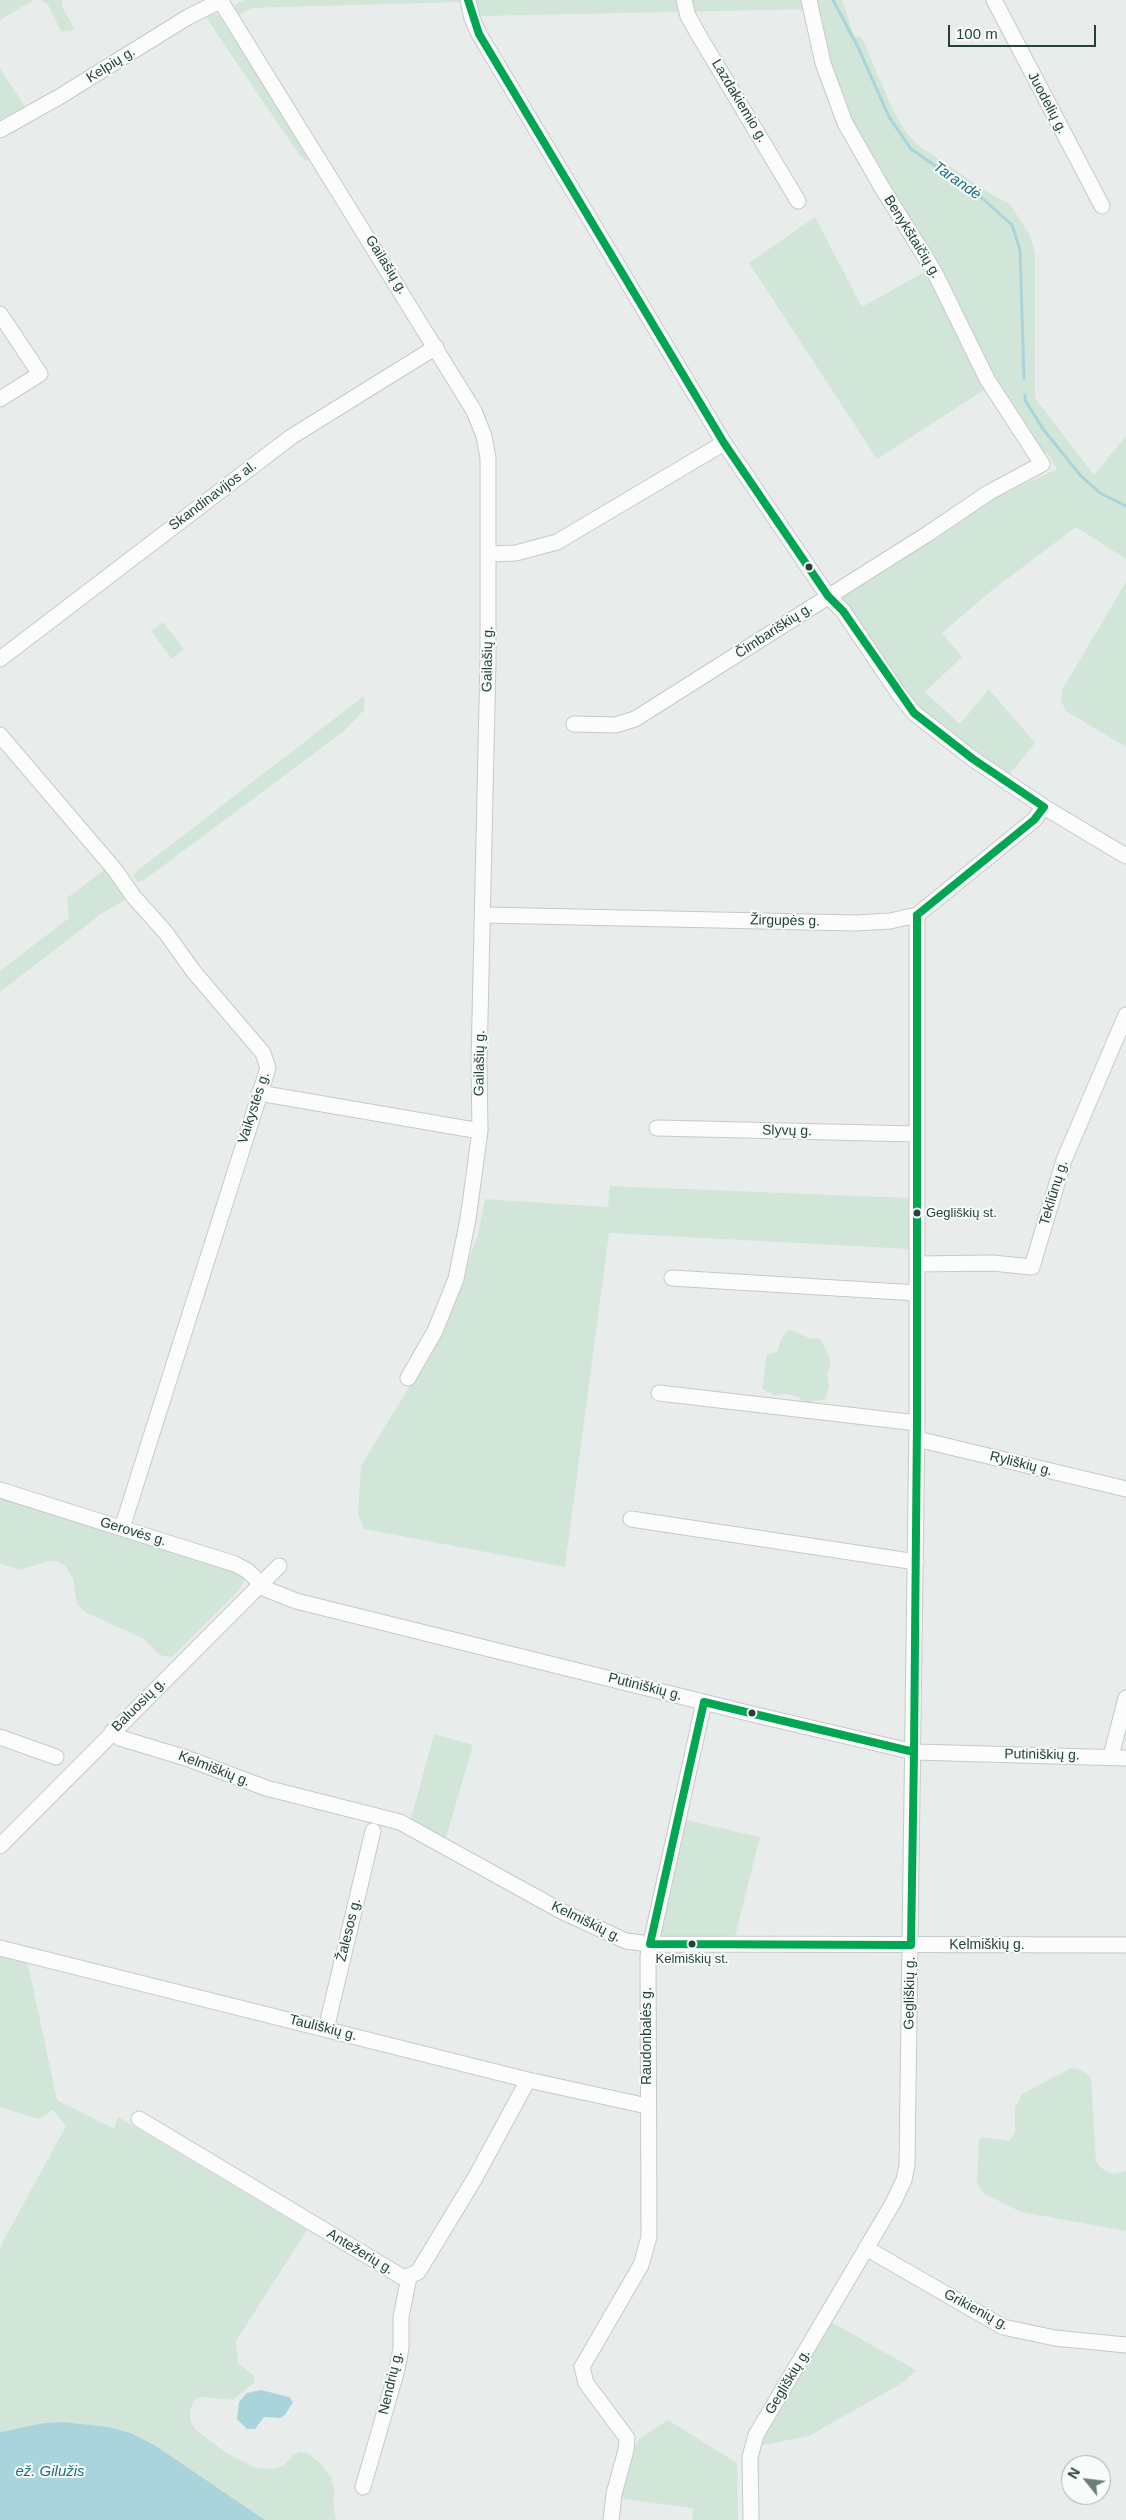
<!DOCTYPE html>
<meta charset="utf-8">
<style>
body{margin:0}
#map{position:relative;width:1126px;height:2520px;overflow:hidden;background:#e8edeb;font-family:Helvetica,sans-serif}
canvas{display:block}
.north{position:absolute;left:1061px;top:2455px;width:50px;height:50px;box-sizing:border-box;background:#f7fbf9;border:1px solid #a3b1ad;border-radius:50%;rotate:299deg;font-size:14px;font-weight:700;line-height:20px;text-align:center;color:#24423a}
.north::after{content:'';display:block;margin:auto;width:18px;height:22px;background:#697e78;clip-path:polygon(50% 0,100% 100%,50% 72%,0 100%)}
.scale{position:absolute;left:948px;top:25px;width:148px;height:22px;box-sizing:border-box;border:2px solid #24423a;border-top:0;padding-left:6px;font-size:15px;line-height:18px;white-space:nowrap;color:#24423a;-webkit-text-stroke:4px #f7fbf9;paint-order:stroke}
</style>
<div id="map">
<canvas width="1126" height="2520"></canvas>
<div class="north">N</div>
<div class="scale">100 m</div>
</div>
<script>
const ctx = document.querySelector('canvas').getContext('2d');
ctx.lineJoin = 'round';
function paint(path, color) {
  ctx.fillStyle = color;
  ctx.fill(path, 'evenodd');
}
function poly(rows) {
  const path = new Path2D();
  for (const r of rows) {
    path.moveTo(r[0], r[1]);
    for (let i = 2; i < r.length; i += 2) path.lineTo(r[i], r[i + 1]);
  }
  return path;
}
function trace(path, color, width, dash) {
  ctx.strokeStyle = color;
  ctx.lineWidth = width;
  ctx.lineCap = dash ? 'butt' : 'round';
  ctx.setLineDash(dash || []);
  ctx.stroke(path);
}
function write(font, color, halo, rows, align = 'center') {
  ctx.font = font + ' Helvetica,sans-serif';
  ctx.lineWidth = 4;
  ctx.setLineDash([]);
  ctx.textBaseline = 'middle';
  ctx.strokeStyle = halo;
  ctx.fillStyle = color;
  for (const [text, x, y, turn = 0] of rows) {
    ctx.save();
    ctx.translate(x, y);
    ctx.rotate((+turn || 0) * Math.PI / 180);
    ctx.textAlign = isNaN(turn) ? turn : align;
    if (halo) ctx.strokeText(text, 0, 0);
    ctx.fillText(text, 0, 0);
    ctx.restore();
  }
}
paint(poly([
 [0,0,34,0,0,20],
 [41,0,62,0,62,6,74,28,70,32,61,31,48,5],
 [244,0,842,0,854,36,860,37,864,42,890,104,904,130,918,145,989,193,1010,204,1031,237,1035,254,1035,398,1094,475,1126,436,1126,559,1076,527,991,591,942,633,962,657,925,692,960,724,989,689,1035,743,1008,776,955,740,907,697,839,594,1001,495,1057,469,1047,453,1043,455,995,383,877,459,749,263,815,217,862,307,935,266,843,105,816,9,482,16,465,8,461,2,252,8,236,17,233,10,236,4],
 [212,11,222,18,312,156,307,161,300,156,207,19,206,13],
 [0,69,26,108,0,119],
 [1126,582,1126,747,1066,711,1061,701,1062,690],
 [163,622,184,649,172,659,151,631],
 [364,696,364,710,344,731,144,880,137,882,134,876,137,871],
 [103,871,107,871,128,895,125,900,101,914,0,992,0,971,69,918,67,898],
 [610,1186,910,1198,910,1249,609,1233,565,1567,364,1529,358,1515,361,1466,443,1331,478,1234,485,1199,608,1207],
 [789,1329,811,1339,820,1338,828,1353,831,1364,827,1373,829,1387,825,1399,806,1403,798,1397,787,1394,775,1395,762,1389,767,1354,777,1352,782,1337],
 [0,1496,237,1569,244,1576,244,1582,239,1590,172,1657,163,1656,157,1653,144,1639,85,1612,77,1604,73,1579,66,1567,59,1562,48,1561,21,1570,0,1564],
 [434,1734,473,1745,445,1841,410,1822],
 [682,1819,760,1837,734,1941,659,1937],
 [0,1953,27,1959,57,2100,114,2129,118,2117,307,2230,236,2341,238,2363,254,2376,255,2382,233,2400,201,2397,194,2401,190,2410,190,2420,196,2430,226,2453,256,2468,275,2469,284,2465,293,2455,300,2452,307,2453,319,2462,331,2477,335,2492,333,2502,336,2520,265,2520,156,2446,131,2433,109,2427,63,2422,44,2423,0,2432,0,2247,66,2126,53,2110,39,2119,0,2107],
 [1071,2068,1081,2070,1091,2078,1096,2161,1101,2168,1113,2174,1126,2171,1126,2231,1021,2212,983,2193,977,2183,979,2140,983,2137,1009,2141,1015,2133,1015,2107,1022,2094],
 [831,2322,916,2370,904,2382,809,2436,758,2446],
 [668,2420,737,2463,738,2520,692,2520,693,2508,616,2498,628,2461,639,2439]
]), '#d1e6d8');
paint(poly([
 [261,2390,289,2397,293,2402,285,2415,280,2418,264,2417,255,2429,247,2429,237,2419,239,2402,247,2393],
 [63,2422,109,2427,131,2433,156,2446,265,2520,0,2520,0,2432,44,2423]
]), '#a9d4db');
trace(poly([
 [833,0,858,47,889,117,911,149,983,199,1012,225,1020,250,1024,379],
 [1025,395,1025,400,1043,429,1081,476,1100,493,1126,506]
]), '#a9d4db', 3);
const minor = poly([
 [220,0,474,411,484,436,488,458,488,660,479,1063,480,1131,468,1219,456,1279,435,1331,408,1378],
 [468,0,472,18,479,34,724,443,828,596,843,611,899,694,914,713,973,759,1044,807,1126,856],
 [684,0,688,16,698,34,798,201],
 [994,0,1102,206],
 [0,130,59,97,188,17,222,0],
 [0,314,40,374,0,399],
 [489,554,516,553,557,542,724,443],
 [0,659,291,437,436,347],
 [574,724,615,725,635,719,929,533,988,493,1042,464,987,379,935,273,881,186,845,123,823,63,809,0],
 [0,735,115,870,133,896,166,933,194,972,263,1053,268,1068,122,1528],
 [484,915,856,923,890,921,917,915,1034,820,1044,807],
 [259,1093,480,1131],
 [657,1128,916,1134],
 [917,1264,992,1263,1032,1267,1064,1160,1126,1015],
 [672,1278,917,1293],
 [659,1393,917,1423],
 [917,1439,1126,1489],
 [0,1490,235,1564,248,1571,266,1589,296,1601,752,1714,914,1752,1126,1758],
 [631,1519,916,1562],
 [112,1732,120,1738,186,1758,266,1788,400,1822,563,1912,626,1941,650,1944,1126,1945],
 [0,1737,56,1757],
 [1111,1756,1126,1698],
 [0,1846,279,1566],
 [0,1948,528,2080,647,2106],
 [326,2029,373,1831],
 [139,2119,404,2278,418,2272,475,2178,528,2080],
 [866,2248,1003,2327,1055,2338,1126,2345],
 [363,2487,397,2370,401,2348,401,2317,409,2277],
 [611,2520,614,2494,626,2450,627,2438,586,2383,582,2367,641,2265,649,2237,648,1956,704,1702],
 [751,2520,750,2457,756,2435,893,2203,904,2180,907,2165,917,1423,917,915]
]);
trace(minor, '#c5cac8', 17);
trace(minor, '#fcfcfc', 15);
trace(poly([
 [468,0,479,34,724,443,828,596,843,611,914,713,973,759,1044,807],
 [917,915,1034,820,1044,807],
 [704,1702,914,1752,911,1945,650,1944,704,1702],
 [914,1752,917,1423,917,915]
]), '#00a651', 8);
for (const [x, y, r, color] of [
 [809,567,4.5,"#24423a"],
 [917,1213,4.5,"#24423a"],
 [752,1713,4.5,"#24423a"],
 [692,1944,4.5,"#24423a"]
]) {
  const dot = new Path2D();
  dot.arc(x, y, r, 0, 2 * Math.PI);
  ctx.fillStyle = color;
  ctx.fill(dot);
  trace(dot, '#f7fbf9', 2);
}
write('13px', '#24423a', '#f7fbf9', [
 ["Gegliškių st.",926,1213],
 ["Kelmiškių st.",692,1959,"center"]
], 'left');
write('14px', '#24423a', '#f7fbf9', [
 ["Kelpių g.",111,65,-32],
 ["Lazdakiemio g.",739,101,59],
 ["Juodelių g.",1047,103,62],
 ["Benykštaičių g.",912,237,58],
 ["Gailašių g.",386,265,58],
 ["Skandinavijos al.",213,496,-37],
 ["Čimbariškių g.",774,631,-33],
 ["Gailašių g.",488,659,-89],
 ["Žirgupės g.",785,921,1],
 ["Gailašių g.",480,1063,-89],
 ["Vaikystės g.",254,1108,-72],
 ["Slyvų g.",787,1131,1],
 ["Tekliūnų g.",1054,1193,-73],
 ["Ryliškių g.",1021,1464,14],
 ["Gerovės g.",133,1532,17],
 ["Putiniškių g.",645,1687,14],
 ["Baluosių g.",139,1705,-45],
 ["Putiniškių g.",1042,1755,1],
 ["Kelmiškių g.",214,1769,21],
 ["Kelmiškių g.",586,1922,26],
 ["Žalesos g.",349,1930,-76],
 ["Kelmiškių g.",987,1945],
 ["Gegliškių g.",910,1993,-89],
 ["Tauliškių g.",323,2028,14],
 ["Raudonbalės g.",647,2036,-90],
 ["Antežerių g.",360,2252,31],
 ["Grikienių g.",976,2310,28],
 ["Gegliškių g.",788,2382,-59],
 ["Nendrių g.",391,2383,-77]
]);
write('italic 15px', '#1c6f80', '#f7fbf9', [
 ["Tarandė",957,181,35],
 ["ež. Gilužis",50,2472]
]);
</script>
